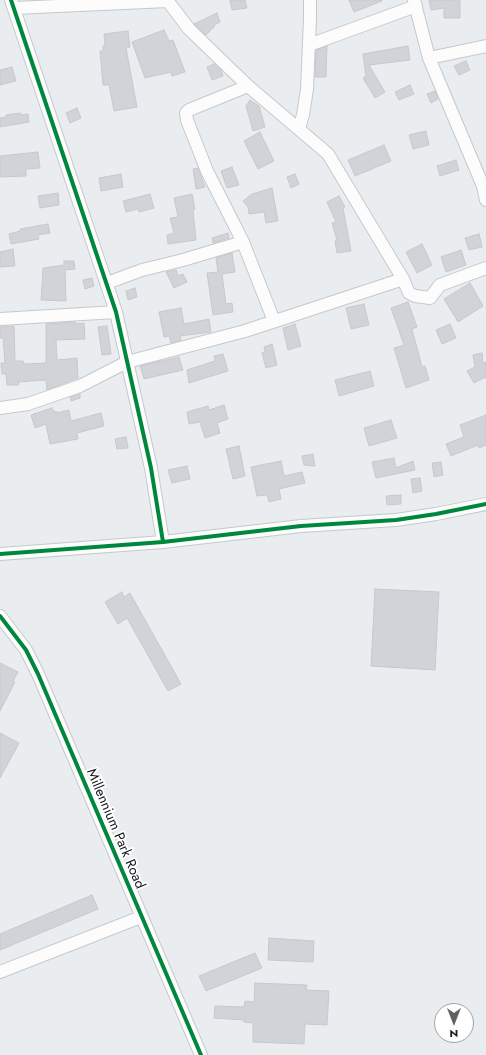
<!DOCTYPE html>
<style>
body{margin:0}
#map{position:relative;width:486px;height:1055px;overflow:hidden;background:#eaedf0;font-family:Jost,sans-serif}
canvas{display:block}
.north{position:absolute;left:434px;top:1003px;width:40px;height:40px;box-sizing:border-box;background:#fff;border:1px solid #a0a1a2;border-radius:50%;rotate:180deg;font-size:11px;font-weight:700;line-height:16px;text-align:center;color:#121416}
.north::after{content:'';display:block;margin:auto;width:14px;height:18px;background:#5e6062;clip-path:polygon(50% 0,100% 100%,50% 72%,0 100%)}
</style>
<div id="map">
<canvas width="486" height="1055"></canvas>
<div class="north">N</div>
</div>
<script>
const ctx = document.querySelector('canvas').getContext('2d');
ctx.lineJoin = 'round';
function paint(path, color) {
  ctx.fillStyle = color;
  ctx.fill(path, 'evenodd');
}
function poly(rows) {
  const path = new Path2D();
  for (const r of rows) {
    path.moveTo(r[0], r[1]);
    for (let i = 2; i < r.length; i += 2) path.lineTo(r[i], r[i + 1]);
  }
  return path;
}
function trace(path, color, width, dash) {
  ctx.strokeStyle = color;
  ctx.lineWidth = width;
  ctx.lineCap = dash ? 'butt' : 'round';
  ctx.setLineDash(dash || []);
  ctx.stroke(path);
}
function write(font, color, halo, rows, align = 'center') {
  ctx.font = font + ' Jost,sans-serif';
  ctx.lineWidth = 3.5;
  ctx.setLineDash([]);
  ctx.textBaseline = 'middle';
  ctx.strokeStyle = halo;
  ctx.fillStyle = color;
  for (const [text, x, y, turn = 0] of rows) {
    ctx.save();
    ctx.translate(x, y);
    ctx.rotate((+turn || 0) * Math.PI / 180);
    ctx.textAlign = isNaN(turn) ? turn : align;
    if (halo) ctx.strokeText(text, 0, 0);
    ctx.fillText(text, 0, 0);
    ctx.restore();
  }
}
const building = poly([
 [230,0,245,0,247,8,232,10,230,0],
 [349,0,382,0,382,1,354,12,349,0],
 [429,0,460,0,460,18,444,18,444,8,431,10,429,0],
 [217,13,220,22,214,25,215,26,206,35,194,24,217,13],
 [164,30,169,41,173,40,185,72,172,76,171,72,145,78,132,42,164,30],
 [128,31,130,47,126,48,137,107,114,111,109,85,103,85,100,51,103,51,103,46,105,46,104,34,128,31],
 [327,46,326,77,315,77,316,50,327,46],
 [408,46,410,60,369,65,385,92,375,98,363,78,366,76,363,54,408,46],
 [466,61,470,70,459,75,454,66,466,61],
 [214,64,221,70,223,76,212,80,207,67,214,64],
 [12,67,16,81,0,85,0,70,12,67],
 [410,85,414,94,399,100,395,92,410,85],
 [435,91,438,99,431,103,427,94,435,91],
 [250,100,259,106,265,127,253,131,246,106,250,100],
 [77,108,81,118,70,123,66,113,77,108],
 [20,113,21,115,28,114,29,122,0,127,0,118,6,117,6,115,20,113],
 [426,131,429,145,413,149,409,135,426,131],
 [260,132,274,161,258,169,244,141,260,132],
 [384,145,391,161,355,176,348,160,384,145],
 [38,152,40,168,26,169,26,176,0,177,0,156,38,152],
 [456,160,459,170,440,176,437,166,456,160],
 [232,167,239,185,227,188,221,171,232,167],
 [198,168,205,187,196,189,193,169,198,168],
 [121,174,123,187,101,191,99,178,121,174],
 [295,174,299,184,291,188,287,177,295,174],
 [272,188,278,221,266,223,264,212,249,214,248,207,243,201,252,194,272,188],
 [58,193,59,205,40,208,38,196,58,193],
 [150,194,154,208,139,212,138,209,126,212,123,201,150,194],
 [192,194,195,209,193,210,196,240,168,244,167,235,174,233,170,218,178,217,174,198,192,194],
 [339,196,345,207,343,208,351,251,337,253,335,241,337,240,332,223,336,222,327,202,339,196],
 [48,224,50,233,38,235,39,239,11,244,9,234,20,231,20,229,48,224],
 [228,233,229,238,213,243,212,238,228,233],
 [479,234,482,247,469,250,465,238,479,234],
 [422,244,432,265,417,273,406,252,422,244],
 [13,249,15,266,0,267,0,252,13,249],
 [461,250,466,265,446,272,441,257,461,250],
 [232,253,235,272,222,274,226,304,232,303,233,312,213,315,207,273,218,272,216,258,232,253],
 [64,261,74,261,75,269,65,270,66,301,41,300,43,268,64,265,64,261],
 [176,270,178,276,183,274,187,282,174,288,166,272,176,270],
 [92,278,94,286,85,289,83,280,92,278],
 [470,283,483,306,458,322,444,299,470,283],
 [135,288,137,297,128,300,126,291,135,288],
 [408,302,417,327,412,329,422,367,425,366,429,380,406,388,394,348,404,345,391,308,408,302],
 [364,304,369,325,351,329,346,308,364,304],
 [181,308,184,324,209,319,211,332,180,336,181,340,171,343,169,336,164,337,159,312,181,308],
 [75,322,75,324,84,323,85,339,56,340,57,360,77,358,78,378,47,390,46,380,18,382,19,385,7,385,6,374,2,374,1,363,5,363,3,338,0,338,0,327,14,326,15,361,23,361,24,364,46,363,46,324,75,322],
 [295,324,301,346,288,350,283,328,295,324],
 [450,324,456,338,442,344,436,330,450,324],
 [107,326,111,354,102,355,98,327,107,326],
 [272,344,277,365,266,368,262,353,265,352,264,347,272,344],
 [482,353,483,363,486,362,486,377,474,383,467,371,475,367,473,355,482,353],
 [223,354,228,371,189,383,187,370,215,361,214,356,223,354],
 [179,357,183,370,144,379,140,366,179,357],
 [370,371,374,386,339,396,335,380,370,371],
 [80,394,80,398,71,401,70,397,80,394],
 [224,405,228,419,217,423,220,433,205,438,200,422,189,424,187,412,208,406,209,410,224,405],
 [52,408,54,412,56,411,57,413,69,410,71,421,101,413,104,426,77,433,78,439,50,444,46,424,35,428,31,415,52,408],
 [486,415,486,445,479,448,478,445,451,456,446,444,464,437,460,425,486,415],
 [391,420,397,438,369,446,364,428,391,420],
 [126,437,128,448,117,449,115,439,126,437],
 [239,446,245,476,233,479,226,449,239,446],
 [313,454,315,466,304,465,302,456,313,454],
 [394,458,396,468,413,461,415,470,376,478,372,462,394,458],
 [281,461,284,476,302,472,305,483,279,489,281,499,269,502,267,495,257,496,251,467,281,461],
 [441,462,443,475,434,477,432,463,441,462],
 [187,466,190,479,172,483,168,470,187,466],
 [420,478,422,491,413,493,411,479,420,478],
 [401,495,401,504,387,505,386,496,401,495],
 [375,589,439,592,435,670,371,666,375,589],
 [122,592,124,597,130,593,181,684,168,691,127,618,118,624,105,602,122,592],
 [0,663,18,672,13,681,15,682,0,711,0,663],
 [0,733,19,743,0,778,0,733],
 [92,895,98,909,0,950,0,934,92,895],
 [269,938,314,941,313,962,268,960,269,938],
 [255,953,262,968,206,991,199,976,255,953],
 [255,983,307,985,306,990,329,991,327,1025,305,1024,304,1044,253,1042,253,1023,244,1022,244,1020,214,1018,215,1006,244,1007,245,1001,254,1002,255,983]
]);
paint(building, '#d2d2d9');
trace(building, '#c7c8cb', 1);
const minor = poly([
 [11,0,116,312,151,468,163,542],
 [167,0,189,29,220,59,248,86,328,154,403,279,409,293,415,296,430,298,440,285,486,268],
 [414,0,429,58,483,186,486,200],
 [14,8,168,1],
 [309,45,416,6],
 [429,58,486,46],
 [248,86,189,110,186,113,187,120,207,171,243,242,274,321],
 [299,128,303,115,307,89,310,19,310,0],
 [107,283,142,270,183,260,243,242],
 [0,319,116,312],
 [0,408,28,404,80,386,127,362,245,331,403,279],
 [0,554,163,542,301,526,396,520,436,514,486,504],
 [0,616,26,650,38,674,201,1055],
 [0,972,141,917]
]);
trace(minor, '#c6c8ca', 14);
trace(minor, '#fcfcfd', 12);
trace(poly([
 [11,0,116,312,151,468,163,542],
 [0,554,163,542,301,526,396,520,436,514,486,504],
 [0,616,26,650,38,674,201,1055]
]), '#00873e', 4);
write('14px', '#121416', '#fff', [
 ["Millennium Park Road",115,829,67]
]);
</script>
